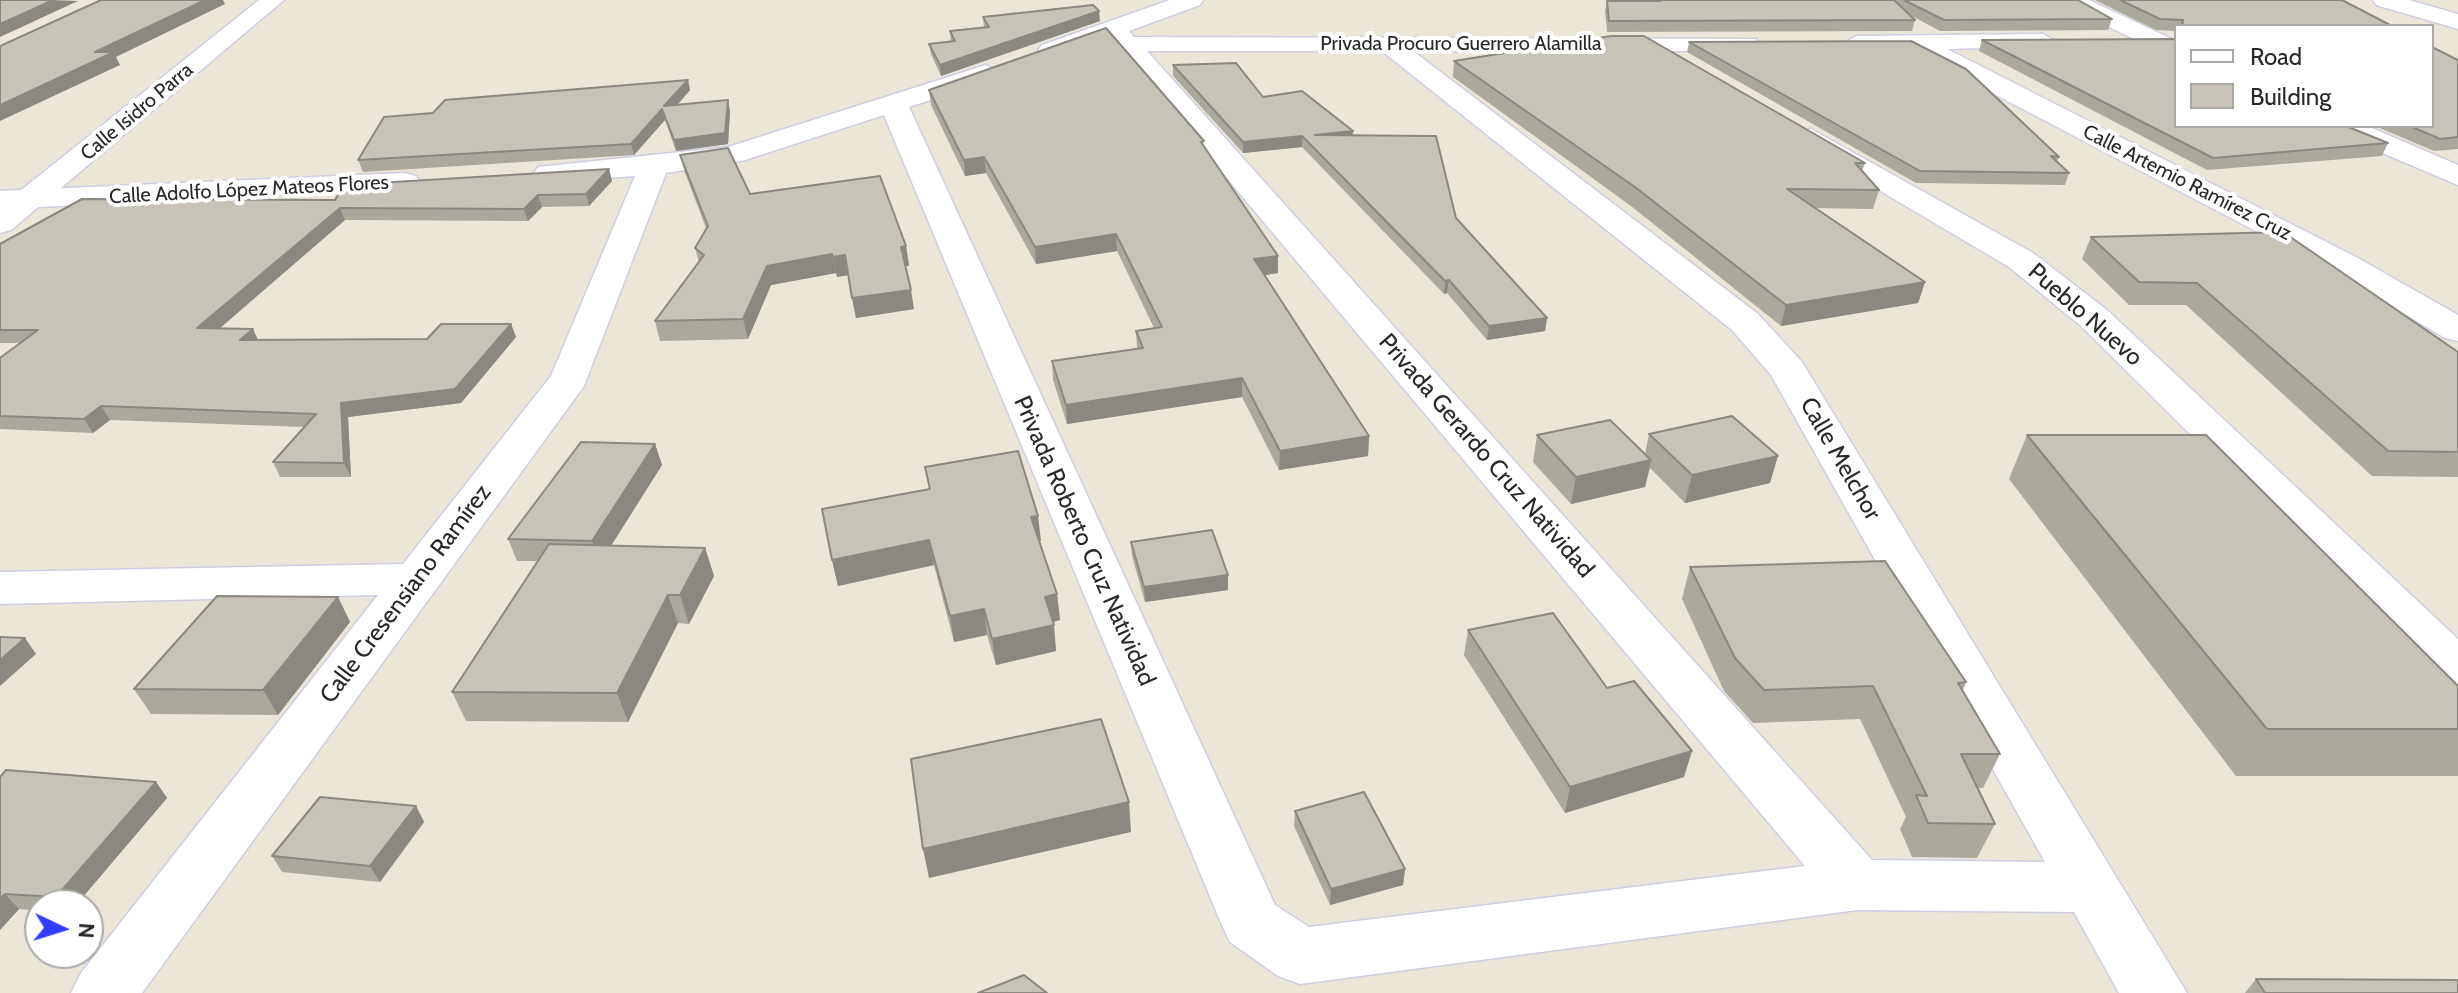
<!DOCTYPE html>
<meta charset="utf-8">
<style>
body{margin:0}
#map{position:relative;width:2458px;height:993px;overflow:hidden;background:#ece6d8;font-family:Cabin,sans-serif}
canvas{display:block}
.legend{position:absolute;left:2174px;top:24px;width:260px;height:104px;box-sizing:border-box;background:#fff;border:2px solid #a9a9a9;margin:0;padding:10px 14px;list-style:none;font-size:24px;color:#282828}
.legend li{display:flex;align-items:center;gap:16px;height:40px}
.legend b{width:40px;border:2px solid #a9a9a9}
.north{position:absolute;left:24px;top:889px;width:80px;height:80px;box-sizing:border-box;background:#fff;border:2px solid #a9a9a9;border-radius:50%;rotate:94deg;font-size:22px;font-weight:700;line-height:32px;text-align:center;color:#282828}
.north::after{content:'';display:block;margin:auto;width:28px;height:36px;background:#323cff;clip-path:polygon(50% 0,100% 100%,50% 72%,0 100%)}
</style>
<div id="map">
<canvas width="2458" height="993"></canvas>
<ul class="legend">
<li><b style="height:10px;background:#fff"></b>Road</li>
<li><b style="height:22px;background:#c7c3b8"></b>Building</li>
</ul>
<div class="north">N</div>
</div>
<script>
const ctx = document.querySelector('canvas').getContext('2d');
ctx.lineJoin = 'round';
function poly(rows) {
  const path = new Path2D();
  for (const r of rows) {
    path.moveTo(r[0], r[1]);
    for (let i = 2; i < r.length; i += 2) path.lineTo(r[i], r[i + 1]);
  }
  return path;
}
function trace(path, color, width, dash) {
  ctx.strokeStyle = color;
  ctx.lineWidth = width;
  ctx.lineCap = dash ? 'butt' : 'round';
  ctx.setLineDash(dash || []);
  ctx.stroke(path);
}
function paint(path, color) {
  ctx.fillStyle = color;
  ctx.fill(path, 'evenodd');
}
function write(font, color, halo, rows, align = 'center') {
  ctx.font = font + ' Cabin,sans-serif';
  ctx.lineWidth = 8;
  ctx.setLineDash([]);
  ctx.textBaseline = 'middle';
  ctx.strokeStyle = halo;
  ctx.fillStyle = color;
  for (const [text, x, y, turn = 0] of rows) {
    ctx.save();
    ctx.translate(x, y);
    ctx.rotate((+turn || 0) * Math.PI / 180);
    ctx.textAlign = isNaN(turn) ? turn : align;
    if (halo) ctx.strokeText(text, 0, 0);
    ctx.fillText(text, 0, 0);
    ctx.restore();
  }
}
const minor = poly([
 [1170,0,1203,0,1200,5,1129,31,1134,37,1756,39,1759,44,1747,51,1413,51,1758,314,1802,362,2187,993,2119,993,2074,912,1857,910,1300,984,1278,976,1230,942,1221,923,884,115,742,161,666,173,584,386,142,993,71,993,81,973,378,595,0,604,0,572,403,564,551,376,635,176,549,182,538,179,534,173,538,167,728,147,986,65,999,73,995,79,909,107,1275,905,1309,927,1805,866,1109,38,1051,58,1038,50,1042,45,1170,0],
 [1147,51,1382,51,1732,330,1771,375,2045,862,1872,860,1147,51],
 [2060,0,2089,0,2176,41,2176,59,2063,5,2060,0],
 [2373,0,2409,0,2458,14,2458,29,2376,5,2373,0],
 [2043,34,2055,41,2052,46,1947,49,2356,257,2458,315,2458,341,2445,338,2332,271,1910,50,1856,50,1844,43,1856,36,2043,34],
 [2329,126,2367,126,2458,165,2458,185,2333,132,2329,126],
 [1811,129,2033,253,2107,310,2458,639,2458,687,2440,682,2081,326,2009,267,1801,144,1797,138,1801,132,1811,129],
 [405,173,416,176,420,182,416,188,0,209,0,191,405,173]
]);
const tertiary = poly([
 [259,0,284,0,11,230,0,233,0,207,259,0]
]);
trace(minor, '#cdcee3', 3);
trace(tertiary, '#cdcee3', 3);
paint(minor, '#fff');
paint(tertiary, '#fff');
paint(poly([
 [1647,0,2078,0,2112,19,2108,30,1940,31,1910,15,1915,20,1912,31,1607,32,1605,11,1607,1,1648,1],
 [2095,0,2342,0,2392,26,2176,26,2176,31,2156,30],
 [983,17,1100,21,941,76,931,54,929,44,951,42,950,31,984,28],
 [1982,40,2176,126,2388,143,2382,156,2207,170,1979,51],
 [1689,42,2059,157,2057,162,2069,173,2065,185,1916,183,1687,52],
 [2458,60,2458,149,2434,151,2375,126,2432,126],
 [1454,61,1865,163,1862,171,1879,190,1873,209,1815,208,1925,282,1918,303,1781,326,1631,206,1453,77],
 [1173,65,1263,97,1353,131,1352,135,1456,218,1547,318,1545,331,1487,340,1447,293,1444,294,1302,147,1243,153,1173,76],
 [688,80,690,90,678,104,730,111,728,144,676,151,665,120,634,155,363,172,358,160,433,113],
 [929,90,1204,147,1278,256,1278,273,1265,275,1369,436,1368,456,1279,470,1242,397,1067,424,1053,380,1052,361,1137,349,1136,331,1154,328,1117,251,1036,264,986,173,965,176,931,105],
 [680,155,750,194,906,246,909,266,905,266,914,309,856,318,848,275,837,277,836,273,771,285,748,339,660,341,655,321,699,262,695,248,706,228,685,173],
 [609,169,612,181,589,206,542,207,528,221,345,220,219,328,258,340,427,339,511,324,516,337,461,403,348,417,351,477,280,477,273,462,304,427,110,420,93,433,0,429,0,358,20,343,0,343,0,244,335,200],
 [2091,237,2458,352,2458,477,2372,476,2186,305,2129,305,2082,259],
 [1649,434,1770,483,1685,503,1650,468,1645,487,1571,504,1533,462,1537,435,1645,454],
 [2027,435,2458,686,2458,776,2236,776,2009,479],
 [655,444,662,465,611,546,705,548,714,576,689,624,678,623,628,722,466,721,452,692,538,561,517,561,508,539],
 [925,467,1041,541,1039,541,1057,594,1060,620,1053,622,1056,651,996,665,987,635,954,642,934,565,838,586,832,560,929,489],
 [1131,542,1228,575,1228,590,1145,602,1132,556],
 [1690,567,1966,682,1963,690,2000,754,1983,788,1977,788,1995,824,1977,858,1912,857,1900,829,1906,817,1860,719,1753,723,1724,691,1682,599],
 [338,597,350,622,278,715,151,714,134,689],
 [1468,630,1607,688,1684,777,1565,813,1464,655],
 [0,777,156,782,167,798,76,905,40,905,40,911,19,909,0,930],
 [416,806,424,822,380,882,282,872,272,856],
 [1295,811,1405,869,1403,885,1330,905,1294,826],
 [2256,979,2458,993,2245,993]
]), '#aba89e');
paint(poly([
 [53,0,78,1,0,37,0,24],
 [205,0,223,0,225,4,116,57,120,65,0,121,0,105,95,52],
 [1099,11,1100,21,941,76,940,65],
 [688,80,690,90,667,117,664,106],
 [728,100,730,111,728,144,676,151,674,140],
 [662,109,665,120,634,155,631,144],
 [1353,131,1352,142,1315,135],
 [1302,136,1302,147,1243,153,1243,142],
 [984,157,986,173,965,176,964,160],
 [609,169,612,181,589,206,586,194],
 [538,195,542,207,528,221,524,209],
 [340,208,345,220,204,342,197,328],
 [1116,234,1117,251,1036,264,1035,247],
 [906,246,909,266,904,266,901,247],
 [832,254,836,273,771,285,748,339,743,319,767,266],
 [845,255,849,275,837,277,833,257],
 [1278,256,1278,273,1254,277,1254,259],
 [1449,280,1447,293,1444,294,1445,281],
 [1925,282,1918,303,1781,326,1786,305],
 [911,290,914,309,856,318,852,298],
 [1547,318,1545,331,1487,340,1489,326],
 [511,324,516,337,461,403,348,417,351,477,344,463,341,403],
 [253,329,259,342,240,340],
 [1242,378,1242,397,1067,424,1066,405],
 [101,406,110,420,93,433,84,419],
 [1369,436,1368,456,1279,470,1280,451],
 [655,444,662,465,600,563,592,541],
 [1778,456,1770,483,1685,503,1692,475],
 [1651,460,1645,487,1571,504,1576,477],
 [1038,516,1041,541,1034,542,1031,517],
 [929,540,934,565,838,586,832,560],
 [705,548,714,576,689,624,680,595],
 [1228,575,1228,590,1145,602,1144,587],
 [1057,594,1060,620,1048,623,1045,597],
 [668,595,678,623,628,722,617,693],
 [338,597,350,622,278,715,263,690],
 [984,609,987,635,954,642,950,616],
 [1054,625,1056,651,996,665,992,639],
 [25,638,36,654,0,686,0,660],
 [1692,751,1684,777,1565,813,1570,787],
 [156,782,167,798,76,905,63,905,56,897],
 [1129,802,1131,832,929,878,923,849],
 [416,806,424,822,380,882,370,866],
 [1405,869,1403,885,1330,905,1331,889],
 [5,894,19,909,0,930,0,899]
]), '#8b8881');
const building = poly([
 [0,0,53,0,0,24,0,0],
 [101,0,205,0,95,52,114,52,0,105,0,46,101,0],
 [1660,0,1894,0,1915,20,1609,21,1607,1,1661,1,1660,0],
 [1904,0,2078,0,2112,19,1944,20,1904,0],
 [2120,0,2342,0,2392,26,2182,26,2183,20,2160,19,2120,0],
 [1093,5,1099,11,940,65,929,44,955,41,950,31,989,27,983,17,1093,5],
 [1106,28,1204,141,1201,142,1278,256,1254,259,1369,436,1280,451,1242,378,1066,405,1052,361,1143,348,1136,331,1162,327,1116,234,1035,247,984,157,964,160,929,90,1106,28],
 [1611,36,1644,36,1865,163,1855,163,1879,190,1787,189,1925,282,1786,305,1635,187,1454,61,1611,36],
 [2176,39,2176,126,2346,126,2388,143,2213,158,1982,40,2176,39],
 [1911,41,1966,69,2059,157,2051,156,2069,173,1920,171,1689,42,1911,41],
 [2432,47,2458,60,2458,137,2440,139,2410,126,2432,126,2432,47],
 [1236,63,1263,97,1302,91,1353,131,1315,135,1436,136,1456,218,1547,318,1489,326,1449,280,1445,281,1302,136,1243,142,1173,65,1236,63],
 [688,80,664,106,728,100,725,133,674,140,662,109,631,144,358,160,384,117,433,113,445,100,688,80],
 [728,148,750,194,880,176,906,246,901,247,911,290,852,298,845,255,833,257,832,254,767,266,743,319,655,321,704,255,695,248,708,226,680,155,728,148],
 [609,169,586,194,538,195,524,209,340,208,197,328,253,329,240,340,427,339,441,324,511,324,455,389,341,403,344,463,273,462,316,414,101,406,84,419,0,416,0,358,38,330,0,330,0,244,82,199,335,200,344,185,609,169],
 [2283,232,2458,352,2458,452,2388,451,2197,283,2139,282,2091,237,2283,232],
 [1732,416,1778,456,1692,475,1649,434,1732,416],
 [1610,420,1651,460,1576,477,1537,435,1610,420],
 [2027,435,2206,435,2458,686,2458,729,2267,729,2027,435],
 [581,442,655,444,592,541,508,539,581,442],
 [1018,451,1038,516,1031,517,1057,594,1045,597,1054,625,992,639,984,609,950,616,929,540,832,560,822,509,930,489,925,467,1018,451],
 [1212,530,1228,575,1144,587,1131,542,1212,530],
 [549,544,705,548,680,595,668,595,617,693,452,692,549,544],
 [1885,561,1966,682,1958,683,2000,754,1961,754,1995,824,1928,823,1916,795,1927,796,1873,686,1764,690,1735,658,1690,567,1885,561],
 [217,596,338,597,263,690,134,689,217,596],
 [1553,613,1607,688,1634,681,1692,751,1570,787,1468,630,1553,613],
 [0,637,25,638,0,660,0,637],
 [1101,719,1129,802,923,849,911,759,1101,719],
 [6,770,156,782,56,897,5,894,0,899,0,777,6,770],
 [1364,792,1405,869,1331,889,1295,811,1364,792],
 [320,797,416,806,370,866,272,856,320,797],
 [1024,975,1047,993,978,993,1024,975],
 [2256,979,2458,980,2458,993,2265,993,2256,979]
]);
paint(building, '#c7c3b8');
trace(building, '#8b8881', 2);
write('20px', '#282828', '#fff', [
 ["Privada Procuro Guerrero Alamilla",1461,44],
 ["Calle Isidro Parra",137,112,-40],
 ["Calle Artemio Ramírez Cruz",2187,183,27],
 ["Calle Adolfo López Mateos Flores",249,190,-3]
]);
write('24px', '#282828', '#fff', [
 ["Pueblo Nuevo",2085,315,41],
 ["Privada Gerardo Cruz Natividad",1486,456,49],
 ["Calle Melchor",1840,459,60],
 ["Privada Roberto Cruz Natividad",1084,541,66],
 ["Calle Cresensiano Ramírez",406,594,-53]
]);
</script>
